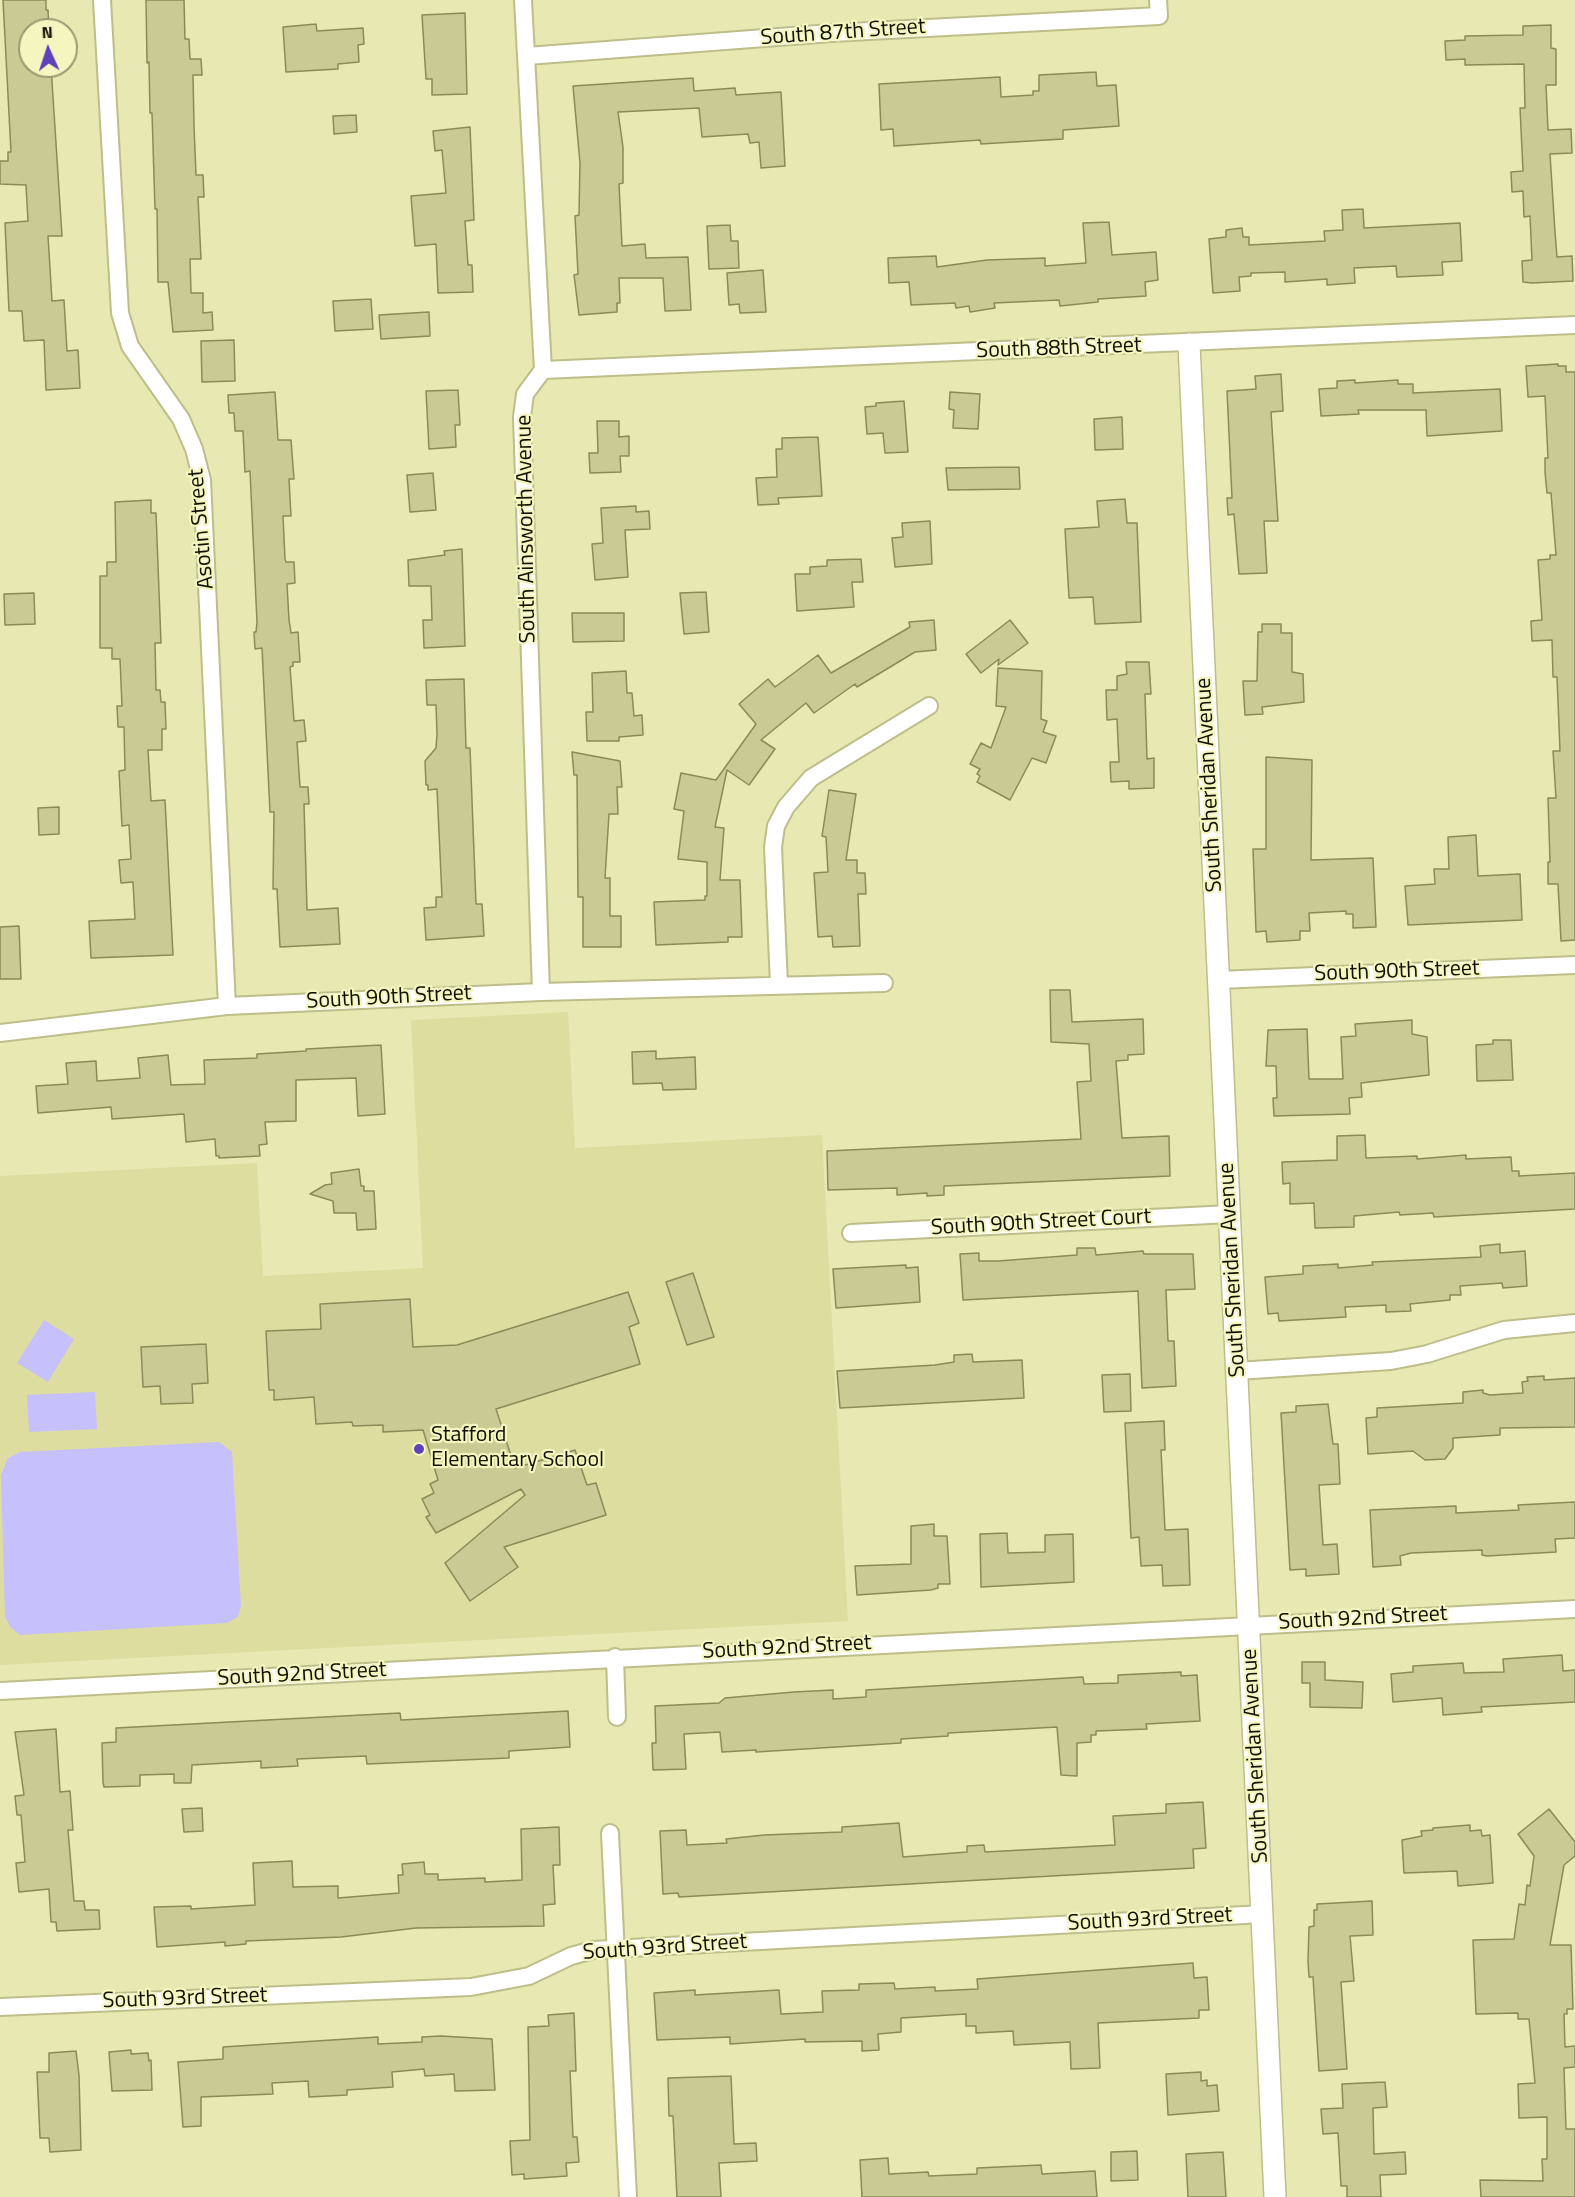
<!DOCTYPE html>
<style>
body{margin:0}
#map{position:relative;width:1575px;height:2197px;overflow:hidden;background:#e8e8b2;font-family:"Titillium Web",sans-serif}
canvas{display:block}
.north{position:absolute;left:18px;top:18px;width:60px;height:60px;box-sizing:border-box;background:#f5f6bf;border:2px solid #999a73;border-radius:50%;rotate:357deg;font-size:16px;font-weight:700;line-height:24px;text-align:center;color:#101000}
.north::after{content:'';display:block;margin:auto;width:21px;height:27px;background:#5e42ba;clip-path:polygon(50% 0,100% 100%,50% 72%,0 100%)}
</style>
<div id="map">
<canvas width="1575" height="2197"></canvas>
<div class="north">N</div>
</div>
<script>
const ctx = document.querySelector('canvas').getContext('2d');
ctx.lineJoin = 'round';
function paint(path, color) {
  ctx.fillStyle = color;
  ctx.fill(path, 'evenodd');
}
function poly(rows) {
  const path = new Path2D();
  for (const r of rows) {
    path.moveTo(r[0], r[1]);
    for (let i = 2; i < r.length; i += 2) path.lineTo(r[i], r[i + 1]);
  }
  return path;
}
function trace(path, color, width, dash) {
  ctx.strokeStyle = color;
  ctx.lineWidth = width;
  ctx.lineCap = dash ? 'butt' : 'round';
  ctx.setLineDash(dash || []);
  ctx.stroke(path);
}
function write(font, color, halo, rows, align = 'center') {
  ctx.font = font + ' "Titillium Web",sans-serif';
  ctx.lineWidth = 4.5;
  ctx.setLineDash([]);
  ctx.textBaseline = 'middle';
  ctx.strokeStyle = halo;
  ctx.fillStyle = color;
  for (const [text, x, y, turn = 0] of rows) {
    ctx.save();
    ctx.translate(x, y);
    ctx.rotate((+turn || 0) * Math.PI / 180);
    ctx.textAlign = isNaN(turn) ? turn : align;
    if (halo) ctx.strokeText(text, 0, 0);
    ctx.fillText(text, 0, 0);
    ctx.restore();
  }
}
paint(poly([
 [568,1012,575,1148,822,1135,848,1621,0,1665,0,1176,257,1163,263,1276,423,1268,411,1020]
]), '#dddd9f');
paint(poly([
 [44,1320,74,1339,48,1382,17,1363],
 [95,1392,97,1429,29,1432,27,1395],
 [219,1442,232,1452,241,1606,238,1617,227,1623,20,1635,11,1628,5,1617,1,1475,8,1458,20,1452]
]), '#c6c1fc');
const building = poly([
 [3,0,46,0,46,10,48,10,49,30,30,30,30,66,51,66,62,236,48,236,52,301,64,300,67,351,78,350,80,388,46,390,44,340,24,341,22,311,9,311,5,223,28,221,26,185,0,184,0,161,8,161,8,152,11,152,3,0],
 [146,0,184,0,185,39,189,39,190,59,201,59,202,75,193,75,194,126,196,175,203,175,204,197,198,197,201,259,190,259,191,293,203,293,203,313,212,312,213,330,173,332,168,282,158,282,157,209,155,209,152,113,150,113,149,62,147,63,146,0],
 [465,13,467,94,432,95,432,79,426,79,422,15,465,13],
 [316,24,317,31,363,28,364,44,358,45,359,62,338,64,338,69,286,72,283,27,316,24],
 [1551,25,1551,48,1556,49,1556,85,1546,85,1548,130,1571,129,1572,153,1550,154,1555,232,1557,257,1572,256,1573,281,1532,283,1523,282,1522,261,1532,260,1530,216,1524,217,1523,191,1512,192,1511,172,1523,171,1520,108,1525,108,1524,64,1465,65,1465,59,1446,60,1445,41,1465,40,1465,36,1523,35,1523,26,1551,25],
 [1096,72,1097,86,1116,85,1119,126,1063,130,1063,139,981,144,980,140,894,146,893,129,881,130,879,84,1000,77,1001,97,1033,95,1033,91,1039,91,1039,75,1096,72],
 [693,78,694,91,735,88,736,95,781,92,785,166,761,168,759,142,750,143,748,134,702,137,699,108,618,112,623,147,623,183,619,184,622,246,645,244,646,258,688,257,691,310,665,311,663,278,619,278,620,303,617,303,617,312,579,315,574,275,578,274,575,216,579,215,580,163,573,86,693,78],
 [356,115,357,132,334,134,333,116,356,115],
 [470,127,474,220,465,221,468,265,472,265,473,292,438,293,436,244,415,246,411,196,446,193,442,150,435,151,433,131,470,127],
 [1363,209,1364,228,1460,223,1462,261,1442,262,1443,275,1397,277,1396,266,1354,268,1355,283,1327,285,1327,279,1285,282,1285,272,1251,273,1251,276,1239,277,1240,291,1213,293,1209,239,1226,237,1226,230,1242,228,1243,237,1249,237,1249,245,1325,241,1324,231,1343,230,1342,210,1363,209],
 [1109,222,1112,255,1156,252,1158,280,1145,282,1146,296,1098,299,1098,302,1060,306,1059,300,994,303,995,308,970,312,969,306,956,308,955,303,911,305,909,282,889,283,888,258,936,256,937,267,987,260,1045,258,1045,266,1086,263,1083,223,1109,222],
 [730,225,731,241,738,241,739,268,709,269,707,226,730,225],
 [763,270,766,312,740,313,739,304,729,305,727,273,763,270],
 [371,299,373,329,335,331,333,301,371,299],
 [429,312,430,336,381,339,379,315,429,312],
 [234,340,235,381,202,382,201,341,234,340],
 [1558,364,1558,366,1566,366,1566,372,1575,372,1575,940,1561,941,1558,884,1548,884,1548,862,1550,862,1548,798,1556,798,1553,751,1560,751,1557,677,1553,677,1552,640,1532,641,1531,621,1542,620,1538,560,1550,559,1550,555,1556,555,1551,493,1547,493,1545,472,1545,458,1548,458,1545,396,1528,397,1526,366,1558,364],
 [1281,374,1283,411,1271,412,1278,521,1264,521,1267,573,1239,574,1234,514,1228,515,1227,498,1232,498,1227,391,1256,389,1255,376,1281,374],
 [1355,380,1355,383,1398,380,1398,384,1413,384,1413,393,1500,389,1502,431,1427,436,1426,410,1358,410,1359,414,1321,416,1319,389,1337,388,1337,381,1355,380],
 [458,390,460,425,455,425,456,447,429,449,426,391,458,390],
 [275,392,278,440,291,440,294,479,289,479,291,516,283,516,285,559,286,562,294,562,295,583,287,584,289,620,291,633,298,632,300,662,293,662,293,666,290,667,294,721,304,720,306,741,297,742,300,787,308,787,309,804,304,804,307,910,338,908,340,944,280,947,277,889,273,889,274,812,270,812,262,648,255,649,254,632,256,632,257,622,250,471,245,472,243,431,235,431,234,413,229,413,228,395,275,392],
 [950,392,980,394,978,429,953,428,954,410,949,409,950,392],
 [904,401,908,452,885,453,883,433,867,434,865,407,876,406,876,403,904,401],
 [1122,417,1123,449,1095,450,1094,419,1122,417],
 [597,421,619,421,619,437,629,436,629,456,620,456,621,472,590,473,589,453,598,453,597,421],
 [818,437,822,496,778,498,779,504,758,505,756,478,777,477,776,449,782,449,782,438,818,437],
 [1019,467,1020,489,948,490,946,468,1019,467],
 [433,473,436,510,410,512,407,475,433,473],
 [1125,499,1127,523,1137,523,1141,622,1095,624,1093,597,1069,598,1065,529,1099,527,1097,501,1125,499],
 [151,500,151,513,156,513,161,643,155,643,156,690,160,690,161,702,165,702,166,729,162,729,162,750,148,750,151,801,165,800,173,955,91,958,89,921,135,919,133,882,121,883,119,860,131,859,129,825,122,826,119,771,125,770,124,727,118,727,117,706,122,706,120,659,112,659,112,648,100,648,100,576,107,576,107,562,116,562,115,502,151,500],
 [636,506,636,512,649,511,650,529,625,530,628,577,595,580,592,544,603,543,601,508,636,506],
 [930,521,932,564,895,567,892,538,903,537,902,523,930,521],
 [462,549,465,646,424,648,423,620,432,620,431,586,409,586,408,560,445,555,444,551,462,549],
 [861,559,863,582,852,582,854,607,797,611,795,574,810,574,810,567,827,566,827,560,861,559],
 [706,592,709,632,684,634,680,593,706,592],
 [34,593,35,624,5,625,4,594,34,593],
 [572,613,624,613,624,641,573,642,572,613],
 [934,620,936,650,915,652,857,687,855,684,814,713,806,703,761,740,775,749,749,785,727,770,715,827,724,828,720,880,740,880,742,937,728,937,728,942,656,945,654,902,705,900,705,896,707,896,707,862,678,859,684,811,674,809,681,773,716,780,756,724,739,704,768,679,775,687,818,655,831,673,910,627,909,622,934,620],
 [1010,620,1028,643,998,665,999,659,981,673,966,654,1010,620],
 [1262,624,1281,624,1281,633,1292,633,1292,672,1303,674,1304,702,1262,707,1263,714,1245,715,1243,681,1257,681,1258,632,1262,632,1262,624],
 [1126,662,1149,662,1151,694,1145,694,1147,759,1154,758,1154,788,1129,789,1129,781,1111,782,1110,762,1119,762,1117,719,1107,720,1106,690,1117,690,1117,676,1127,674,1126,662],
 [998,668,1042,671,1041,719,1047,721,1043,732,1056,736,1046,763,1032,758,1010,800,977,782,980,776,977,774,980,769,970,764,981,743,991,748,1006,707,996,706,998,668],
 [626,671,627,693,632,693,634,716,642,715,643,735,619,737,619,741,587,741,586,712,593,712,592,673,626,671],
 [464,679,466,748,470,748,476,904,482,904,484,936,426,940,424,908,436,907,436,897,442,897,437,789,428,790,428,785,426,785,425,761,436,748,437,734,436,705,427,705,426,680,464,679],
 [572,752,620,761,622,787,617,787,618,814,609,814,605,878,610,878,610,916,621,916,621,947,583,947,583,897,578,897,577,775,574,775,572,752],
 [1266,757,1312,760,1311,860,1373,858,1376,927,1353,928,1353,914,1346,914,1346,911,1309,913,1310,931,1300,931,1300,940,1267,942,1266,931,1256,932,1253,849,1266,849,1266,757],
 [829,790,856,794,846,860,857,860,857,873,865,873,866,894,858,894,860,946,833,947,832,936,818,937,814,873,828,872,826,837,822,836,829,790],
 [59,807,59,834,39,835,38,808,59,807],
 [1476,835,1478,876,1520,874,1522,920,1408,925,1405,886,1435,884,1434,869,1449,869,1448,837,1476,835],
 [19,926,21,979,0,979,0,927,19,926],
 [1050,990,1070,990,1072,1022,1143,1019,1144,1054,1128,1055,1128,1060,1116,1061,1122,1138,1169,1136,1170,1176,944,1186,944,1195,927,1196,927,1193,897,1195,897,1188,828,1190,827,1151,1081,1139,1077,1082,1091,1081,1089,1044,1051,1042,1050,990],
 [1412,1020,1412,1034,1427,1037,1429,1075,1361,1083,1362,1097,1349,1098,1350,1114,1274,1116,1273,1098,1277,1098,1276,1066,1266,1066,1268,1030,1307,1029,1309,1079,1343,1079,1341,1037,1356,1036,1355,1024,1412,1020],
 [1493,1040,1511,1040,1513,1080,1477,1081,1476,1045,1493,1044,1493,1040],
 [381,1045,385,1114,358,1116,356,1078,296,1080,296,1121,265,1122,267,1144,259,1145,260,1156,219,1158,219,1156,216,1156,215,1139,186,1142,184,1114,112,1119,111,1107,38,1113,36,1086,68,1084,66,1063,96,1061,97,1081,140,1078,138,1058,168,1055,171,1085,205,1084,204,1060,257,1058,257,1054,306,1051,306,1049,381,1045],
 [656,1051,656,1059,695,1057,696,1089,663,1090,662,1083,633,1084,632,1052,656,1051],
 [1365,1135,1366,1158,1417,1156,1417,1159,1466,1155,1466,1159,1511,1157,1512,1171,1519,1171,1519,1176,1575,1173,1575,1209,1434,1217,1433,1213,1400,1215,1399,1212,1354,1216,1354,1227,1315,1228,1314,1203,1290,1204,1290,1183,1283,1184,1282,1162,1337,1160,1337,1136,1365,1135],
 [359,1169,361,1186,364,1186,364,1191,374,1191,376,1229,357,1230,356,1213,334,1213,333,1201,310,1194,325,1185,332,1184,331,1173,359,1169],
 [1500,1244,1500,1253,1525,1251,1527,1286,1503,1288,1502,1283,1460,1286,1461,1295,1450,1295,1450,1300,1410,1304,1411,1311,1386,1312,1386,1305,1345,1307,1346,1317,1279,1321,1278,1313,1268,1314,1265,1277,1303,1274,1303,1266,1338,1264,1338,1268,1373,1265,1372,1262,1481,1257,1480,1246,1500,1244],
 [1077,1248,1095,1248,1096,1255,1143,1251,1144,1254,1193,1254,1195,1289,1166,1290,1168,1341,1174,1341,1176,1386,1142,1388,1138,1291,963,1300,960,1254,979,1253,979,1261,998,1261,1077,1255,1077,1248],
 [906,1265,906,1268,918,1267,920,1302,836,1308,833,1269,906,1265],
 [693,1273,714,1337,687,1345,666,1282,693,1273],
 [628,1292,639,1323,629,1327,640,1364,496,1409,515,1468,575,1450,587,1485,596,1483,606,1515,504,1547,518,1567,470,1601,445,1563,525,1495,521,1489,436,1533,426,1517,430,1515,422,1499,434,1493,430,1484,438,1480,423,1430,383,1432,383,1425,353,1426,352,1422,316,1424,314,1397,274,1400,274,1390,269,1390,266,1331,321,1329,320,1304,410,1299,413,1347,457,1345,628,1292],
 [206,1344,208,1383,192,1384,193,1403,161,1404,160,1386,143,1387,141,1347,206,1344],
 [972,1354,973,1362,1022,1360,1024,1398,840,1408,837,1371,935,1365,954,1362,954,1355,972,1354],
 [1130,1374,1131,1411,1104,1412,1102,1375,1130,1374],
 [1544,1376,1544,1380,1575,1378,1575,1427,1500,1428,1500,1435,1453,1438,1453,1448,1445,1459,1425,1460,1413,1451,1368,1454,1366,1418,1377,1417,1377,1408,1463,1403,1463,1392,1483,1390,1483,1393,1490,1395,1523,1393,1522,1382,1528,1381,1527,1377,1544,1376],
 [1328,1404,1333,1444,1338,1444,1340,1484,1319,1485,1323,1545,1337,1544,1339,1574,1306,1576,1306,1569,1290,1570,1281,1413,1296,1412,1296,1406,1328,1404],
 [1164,1421,1165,1450,1161,1450,1165,1530,1188,1529,1190,1585,1163,1586,1162,1565,1141,1566,1139,1537,1131,1538,1125,1423,1164,1421],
 [1575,1502,1575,1538,1555,1539,1556,1552,1487,1556,1482,1555,1482,1550,1411,1553,1400,1556,1401,1565,1373,1567,1370,1510,1456,1506,1456,1513,1519,1510,1518,1505,1575,1502],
 [934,1524,934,1536,947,1536,950,1584,938,1584,938,1588,931,1590,857,1595,855,1566,911,1564,911,1526,934,1524],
 [1007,1533,1008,1553,1045,1552,1045,1535,1073,1534,1074,1582,981,1587,980,1534,1007,1533],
 [1562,1655,1563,1671,1575,1670,1575,1702,1481,1707,1482,1712,1443,1715,1442,1698,1393,1702,1391,1674,1413,1672,1413,1666,1463,1663,1464,1673,1504,1672,1503,1659,1562,1655],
 [1302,1662,1325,1662,1325,1680,1363,1682,1362,1708,1310,1707,1310,1683,1302,1683,1302,1662],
 [1181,1672,1181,1676,1197,1675,1200,1721,1146,1724,1147,1729,1096,1731,1096,1735,1091,1735,1091,1742,1077,1743,1077,1776,1061,1775,1057,1727,948,1733,948,1736,901,1739,901,1743,756,1752,756,1750,722,1752,720,1732,684,1734,686,1769,653,1770,652,1743,656,1743,655,1706,719,1703,725,1698,794,1692,833,1690,833,1699,866,1697,866,1690,1083,1677,1084,1684,1118,1683,1118,1675,1181,1672],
 [568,1711,570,1747,509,1751,509,1758,367,1764,366,1756,297,1759,298,1766,261,1768,261,1761,192,1765,191,1783,174,1783,174,1774,140,1775,140,1786,104,1787,103,1782,102,1743,116,1742,116,1728,400,1713,401,1720,568,1711],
 [56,1729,60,1792,70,1791,73,1830,68,1830,74,1901,84,1901,85,1910,99,1910,100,1929,57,1931,56,1922,51,1922,49,1889,19,1892,16,1863,25,1862,21,1815,17,1815,15,1796,24,1795,15,1732,56,1729],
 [1203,1802,1206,1848,1193,1849,1194,1868,679,1897,678,1893,663,1894,660,1831,686,1830,687,1845,727,1843,726,1839,764,1835,842,1832,842,1827,899,1823,903,1857,967,1852,967,1846,984,1845,985,1852,1115,1845,1113,1816,1166,1813,1166,1804,1203,1802],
 [202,1808,203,1831,184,1832,182,1809,202,1808],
 [1549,1809,1575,1842,1575,1856,1564,1865,1550,1945,1571,1945,1573,2009,1567,2009,1567,2014,1564,2014,1565,2047,1575,2046,1575,2067,1564,2068,1566,2129,1575,2129,1575,2197,1481,2197,1480,2180,1543,2181,1542,2159,1547,2159,1547,2117,1519,2118,1518,2084,1535,2083,1529,2019,1518,2019,1518,2013,1476,2014,1473,1940,1514,1939,1519,1904,1525,1905,1527,1885,1530,1886,1534,1856,1518,1834,1549,1809],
 [1470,1825,1470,1831,1481,1830,1482,1836,1490,1835,1493,1883,1458,1886,1457,1871,1404,1873,1402,1840,1422,1836,1421,1831,1433,1830,1433,1828,1470,1825],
 [559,1827,560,1865,553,1865,555,1904,543,1905,544,1926,416,1928,341,1937,246,1941,246,1944,225,1946,225,1942,157,1947,154,1907,191,1906,191,1909,255,1905,253,1863,292,1861,293,1887,338,1886,338,1898,399,1893,398,1875,403,1875,402,1864,424,1862,425,1874,438,1874,438,1880,485,1878,485,1882,522,1880,521,1829,559,1827],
 [1372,1901,1373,1935,1350,1936,1354,1981,1341,1982,1347,2069,1319,2071,1313,1977,1309,1977,1308,1961,1309,1927,1314,1926,1314,1910,1317,1910,1317,1904,1372,1901],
 [1193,1963,1194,1978,1207,1977,1209,2010,1199,2010,1199,2018,1098,2023,1100,2068,1071,2069,1070,2042,1014,2045,1013,2031,976,2033,976,2026,966,2026,966,2014,901,2018,901,2032,878,2034,879,2050,862,2051,862,2041,805,2042,805,2039,730,2044,730,2037,657,2040,654,1993,695,1990,695,1995,779,1990,781,2014,823,2012,822,1991,859,1990,859,1984,894,1983,895,1989,935,1987,935,1991,978,1989,977,1979,1193,1963],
 [574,2013,576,2071,570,2071,573,2137,577,2137,579,2162,566,2163,567,2176,524,2179,524,2174,512,2175,510,2141,530,2140,528,2027,549,2026,548,2015,574,2013],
 [441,2036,492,2039,495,2090,455,2091,454,2074,425,2076,424,2069,392,2072,393,2087,347,2090,347,2095,309,2097,308,2081,272,2083,273,2094,201,2097,201,2126,183,2127,178,2062,223,2059,223,2047,378,2037,378,2044,422,2042,422,2037,441,2036],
 [131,2050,131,2054,148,2053,149,2061,151,2060,152,2090,112,2091,109,2052,131,2050],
 [76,2051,79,2075,81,2150,50,2152,49,2138,40,2138,37,2072,49,2072,49,2053,76,2051],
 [1201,2072,1201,2081,1207,2080,1207,2086,1217,2085,1219,2111,1168,2115,1166,2074,1201,2072],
 [731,2076,734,2144,756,2143,757,2161,719,2163,721,2197,677,2197,673,2116,669,2116,668,2078,731,2076],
 [1385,2082,1387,2107,1373,2108,1374,2154,1405,2152,1406,2174,1380,2175,1381,2197,1347,2197,1347,2186,1341,2186,1338,2133,1323,2134,1321,2109,1343,2108,1342,2084,1385,2082],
 [1137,2151,1138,2180,1111,2181,1111,2152,1137,2151],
 [1223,2152,1226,2197,1188,2197,1186,2154,1223,2152],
 [888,2158,889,2174,928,2172,929,2176,977,2174,977,2168,1041,2165,1042,2174,1095,2171,1097,2197,862,2197,860,2160,888,2158]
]);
paint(building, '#caca95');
trace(building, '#8b8b58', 1.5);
const minor = poly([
 [102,0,120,313,130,346,181,419,194,449,202,480,227,1006],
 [523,0,543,370,525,394,522,417,541,992],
 [527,56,831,33,1159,16,1158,0],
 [543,370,1575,325],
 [1219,980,1575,965],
 [779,985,773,847,776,826,786,807,811,778,929,706],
 [0,1033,227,1006,541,992,884,983],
 [851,1233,1230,1214],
 [1237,1371,1391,1361,1427,1354,1504,1330,1575,1323],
 [615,1657,617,1717],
 [0,1691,1575,1609],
 [610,1833,628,2197],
 [0,2007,471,1987,529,1976,571,1956,593,1950,1263,1914]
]);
const tertiary = poly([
 [1189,344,1275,2197]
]);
trace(minor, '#bdbe89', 20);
trace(tertiary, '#bdbe89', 24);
trace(minor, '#fff', 16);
trace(tertiary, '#fff', 21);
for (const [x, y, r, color] of [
 [419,1449,6,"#5e42ba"]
]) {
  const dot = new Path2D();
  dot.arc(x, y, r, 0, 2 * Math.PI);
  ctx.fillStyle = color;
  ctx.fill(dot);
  trace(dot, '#f5f6bf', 2);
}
write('22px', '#101000', '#f5f6bf', [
 ["South 87th Street",843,33,-4],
 ["South 88th Street",1059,349,-2],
 ["Asotin Street",202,529,-95],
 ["South Ainsworth Avenue",527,529,-91],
 ["South Sheridan Avenue",1210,785,-93],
 ["South 90th Street",1397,972,-2],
 ["South 90th Street",389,998,-3],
 ["South 90th Street Court",1041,1223,-3],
 ["South Sheridan Avenue",1233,1270,-93],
 ["South 92nd Street",1363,1619,-3],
 ["South 92nd Street",787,1648,-3],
 ["South 92nd Street",302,1675,-3],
 ["South Sheridan Avenue",1256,1756,-93],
 ["South 93rd Street",1150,1920,-3],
 ["South 93rd Street",665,1948,-4],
 ["South 93rd Street",185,1999,-2]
]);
write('22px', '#101000', '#f5f6bf', [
 ["Stafford",431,1436],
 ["Elementary School",431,1461]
], 'left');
</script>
